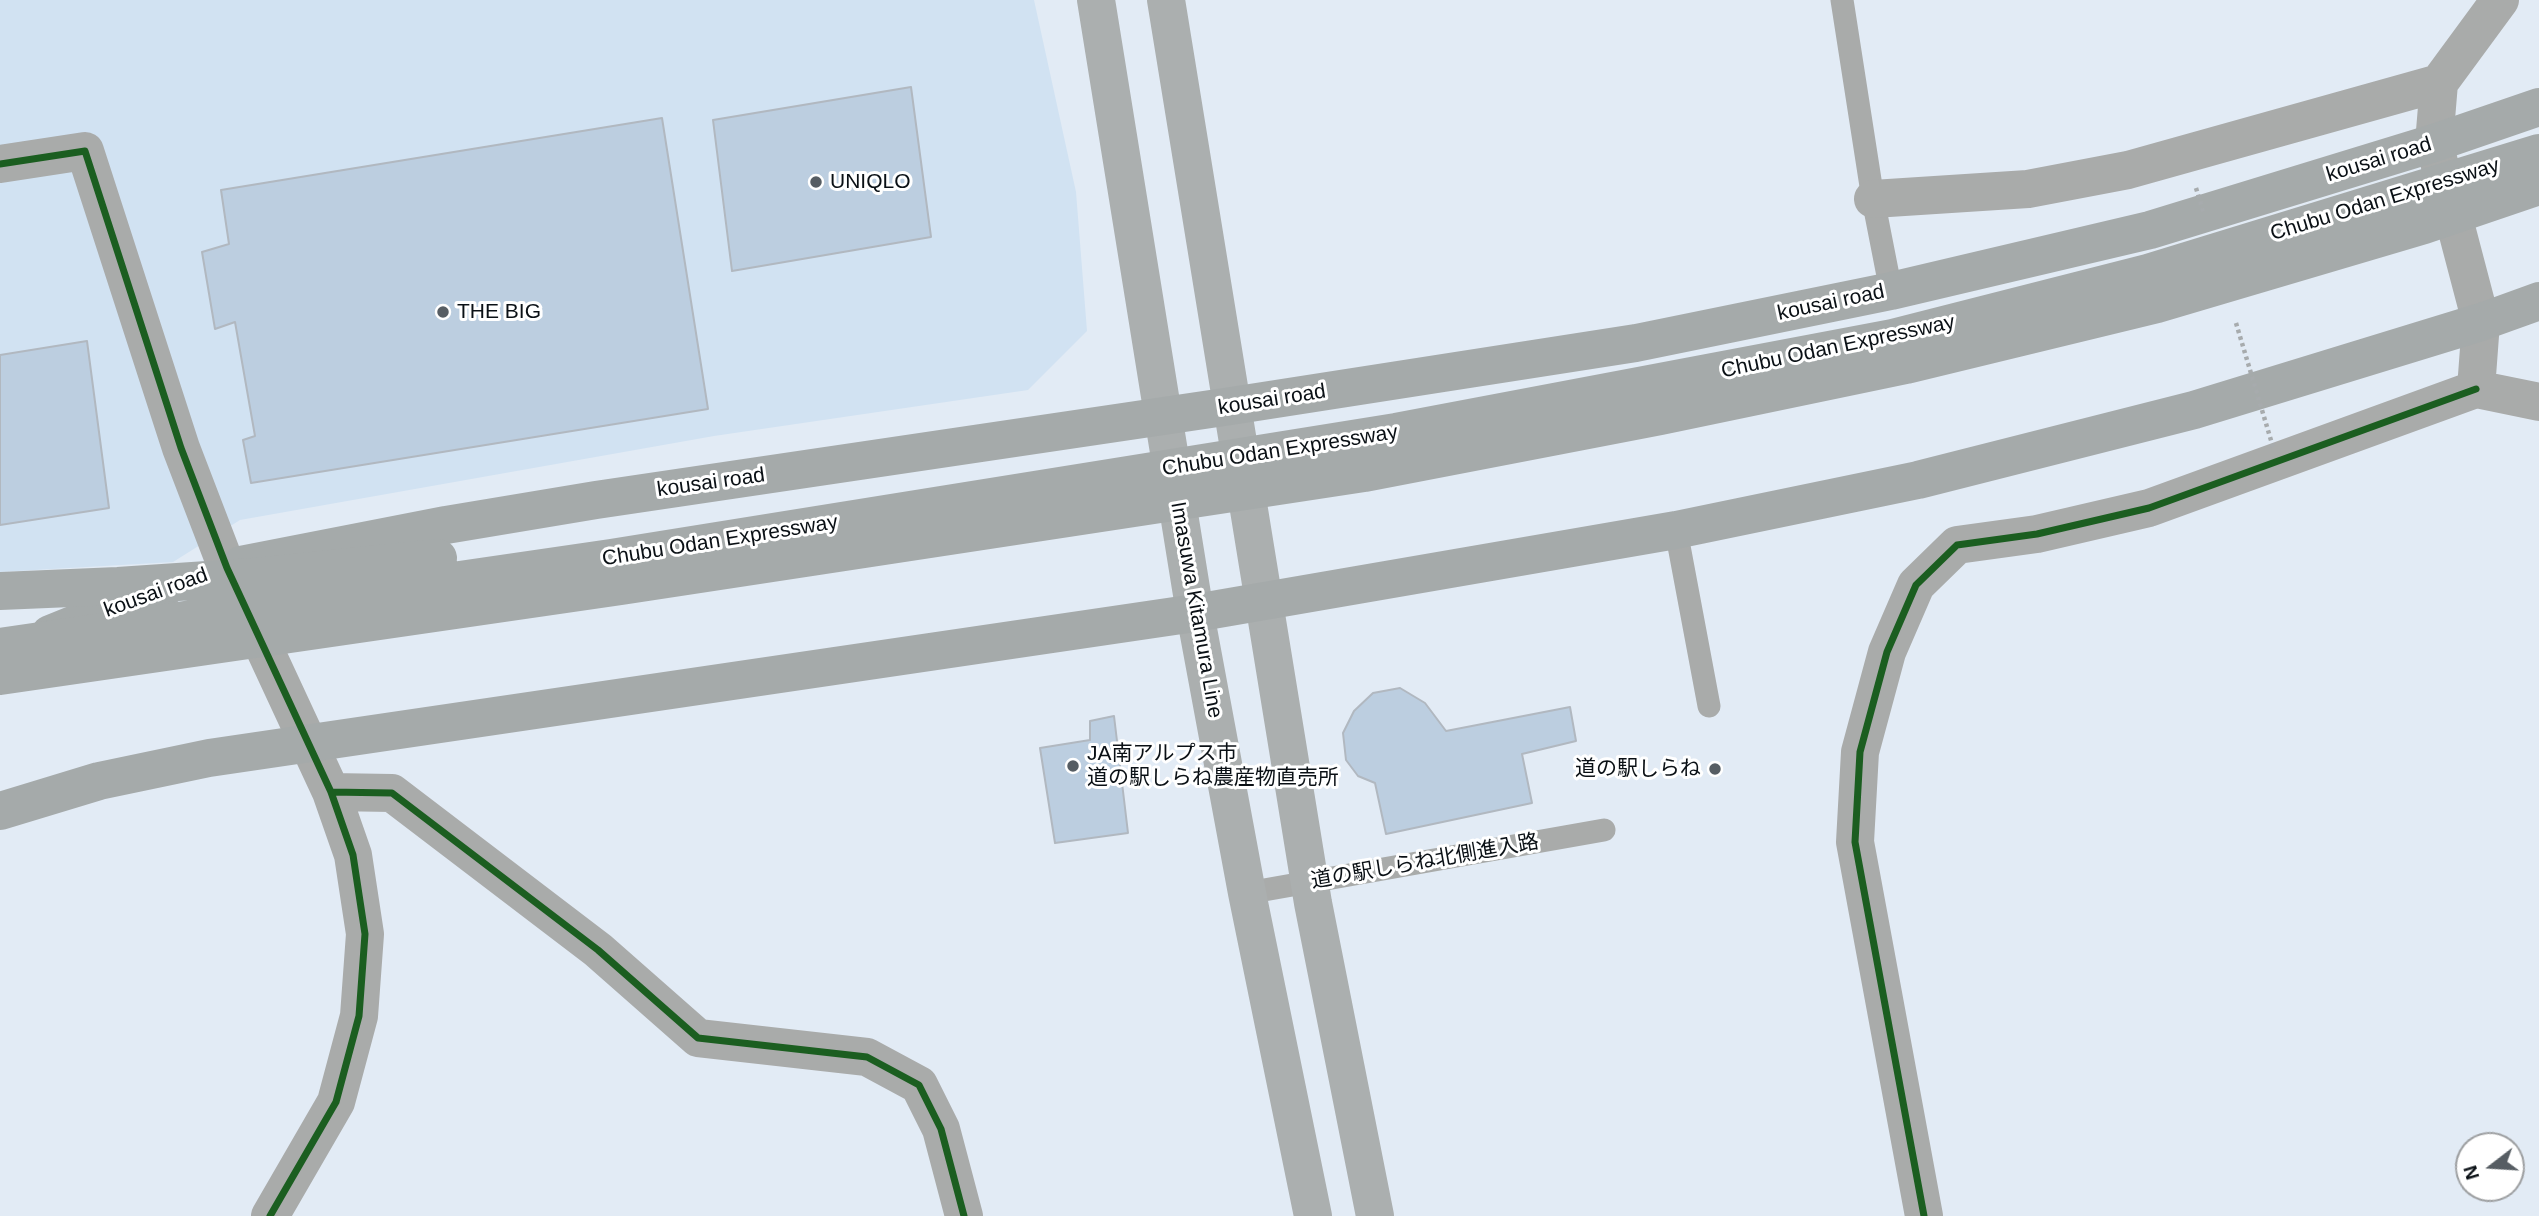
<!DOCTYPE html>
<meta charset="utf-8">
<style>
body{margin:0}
#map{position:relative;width:2539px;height:1216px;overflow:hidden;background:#e2ebf5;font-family:Helvetica,sans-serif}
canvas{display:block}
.north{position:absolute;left:2455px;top:1132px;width:70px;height:70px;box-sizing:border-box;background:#fff;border:2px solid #9d9fa1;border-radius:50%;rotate:253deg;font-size:19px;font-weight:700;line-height:28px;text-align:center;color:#0a1015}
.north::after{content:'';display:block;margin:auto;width:24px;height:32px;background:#565d63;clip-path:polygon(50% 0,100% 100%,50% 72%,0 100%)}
</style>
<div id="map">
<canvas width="2539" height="1216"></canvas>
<div class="north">N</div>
</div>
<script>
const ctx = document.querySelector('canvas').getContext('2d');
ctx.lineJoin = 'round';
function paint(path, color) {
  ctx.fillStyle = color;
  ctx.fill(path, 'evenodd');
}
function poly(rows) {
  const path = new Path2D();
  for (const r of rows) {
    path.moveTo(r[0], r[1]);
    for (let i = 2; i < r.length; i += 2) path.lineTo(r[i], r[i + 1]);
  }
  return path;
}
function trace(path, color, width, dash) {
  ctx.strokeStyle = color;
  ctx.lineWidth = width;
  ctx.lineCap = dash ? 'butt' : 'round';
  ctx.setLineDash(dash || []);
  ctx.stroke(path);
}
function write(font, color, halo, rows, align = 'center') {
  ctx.font = font + ' Helvetica,"Noto Sans JP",sans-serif';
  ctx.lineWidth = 6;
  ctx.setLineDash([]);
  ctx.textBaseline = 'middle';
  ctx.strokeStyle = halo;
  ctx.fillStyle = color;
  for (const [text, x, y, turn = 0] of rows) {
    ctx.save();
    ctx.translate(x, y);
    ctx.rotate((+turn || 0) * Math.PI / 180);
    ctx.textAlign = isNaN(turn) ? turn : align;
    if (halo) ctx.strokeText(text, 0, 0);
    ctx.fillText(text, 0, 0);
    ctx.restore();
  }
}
paint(poly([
 [0,0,1034,0,1076,192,1087,331,1028,390,714,436,240,520,173,562,0,572]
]), '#d1e2f2');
const building = poly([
 [911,87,931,237,732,271,713,120,911,87],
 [662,118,708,409,251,483,243,440,255,436,235,322,215,329,202,252,229,244,221,190,662,118],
 [87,341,109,508,0,525,0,355,87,341],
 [1400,688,1425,703,1446,731,1570,707,1576,741,1522,754,1532,803,1386,834,1375,783,1358,776,1346,760,1343,733,1354,711,1373,693,1400,688],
 [1114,716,1128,833,1055,843,1040,748,1090,740,1090,721,1114,716]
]);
paint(building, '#bccee0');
trace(building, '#b1b8c0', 2);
trace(poly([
 [1842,0,1873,199,1891,291],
 [1676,530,1709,706],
 [1247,893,1604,830]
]), '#a9abaa', 23);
trace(poly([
 [2500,0,2439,83,2434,143,2481,322,2476,389,2539,402],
 [0,164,85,151,181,448,227,568,331,792,353,855,365,934,359,1016,336,1102,270,1216],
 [1873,199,2028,189,2128,170,2439,83],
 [331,792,392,793,598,950,698,1038,867,1057,919,1085,941,1129,964,1216],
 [1924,1216,1855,842,1860,752,1887,652,1916,585,1957,545,2037,534,2149,508,2476,389]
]), '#a9abaa', 38);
trace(poly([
 [1096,0,1195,613,1247,893,1313,1216],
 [1166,0,1313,903,1375,1216]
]), '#abafaf', 38);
trace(poly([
 [241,565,446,525,596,500,1231,406,1636,343,1891,291,2150,230,2434,143,2539,107],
 [50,634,166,587],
 [0,811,99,781,209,758,1195,613,1676,530,1918,480,2194,410,2481,322,2539,301]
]), '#a5aaaa', 38);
trace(poly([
 [2196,188,2204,214],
 [2236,323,2273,447]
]), '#a7abad', 4.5, [3.5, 3.5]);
trace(poly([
 [0,591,118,586,267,576,438,558],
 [0,647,611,558,1396,432,1893,338,2148,273,2539,153],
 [0,676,621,586,1364,473,1660,416,1906,365,2157,304,2424,225,2539,186]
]), '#a5aaaa', 38);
trace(poly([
 [0,164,85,151,181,448,227,568,331,792,353,855,365,934,359,1016,336,1102,270,1216],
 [331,792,392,793,598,950,698,1038,867,1057,919,1085,941,1129,964,1216],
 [1924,1216,1855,842,1860,752,1887,652,1916,585,1957,545,2037,534,2149,508,2476,389]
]), '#1b5e20', 7);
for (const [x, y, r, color] of [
 [816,182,7,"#565d63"],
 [443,312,7,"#565d63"],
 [1073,766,7,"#565d63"],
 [1715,769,7,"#565d63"]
]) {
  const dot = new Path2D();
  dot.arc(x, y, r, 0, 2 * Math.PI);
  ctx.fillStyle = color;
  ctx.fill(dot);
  trace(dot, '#fff', 2.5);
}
write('21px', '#0a1015', '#fff', [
 ["kousai road",2379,160,-17],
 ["Chubu Odan Expressway",2385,200,-17],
 ["kousai road",1831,303,-12],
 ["Chubu Odan Expressway",1838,347,-12],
 ["kousai road",1272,400,-9],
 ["Chubu Odan Expressway",1280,451,-9],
 ["kousai road",711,483,-8],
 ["Chubu Odan Expressway",720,541,-9],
 ["kousai road",156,593,-20],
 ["Imasuwa Kitamura Line",1196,610,80],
 ["道の駅しらね北側進入路",1425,862,-10]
]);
write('21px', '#0a1015', '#fff', [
 ["UNIQLO",830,182],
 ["THE BIG",457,312],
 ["JA南アルプス市",1087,754],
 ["道の駅しらね農産物直売所",1087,778],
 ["道の駅しらね",1701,769,"right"]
], 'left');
</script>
